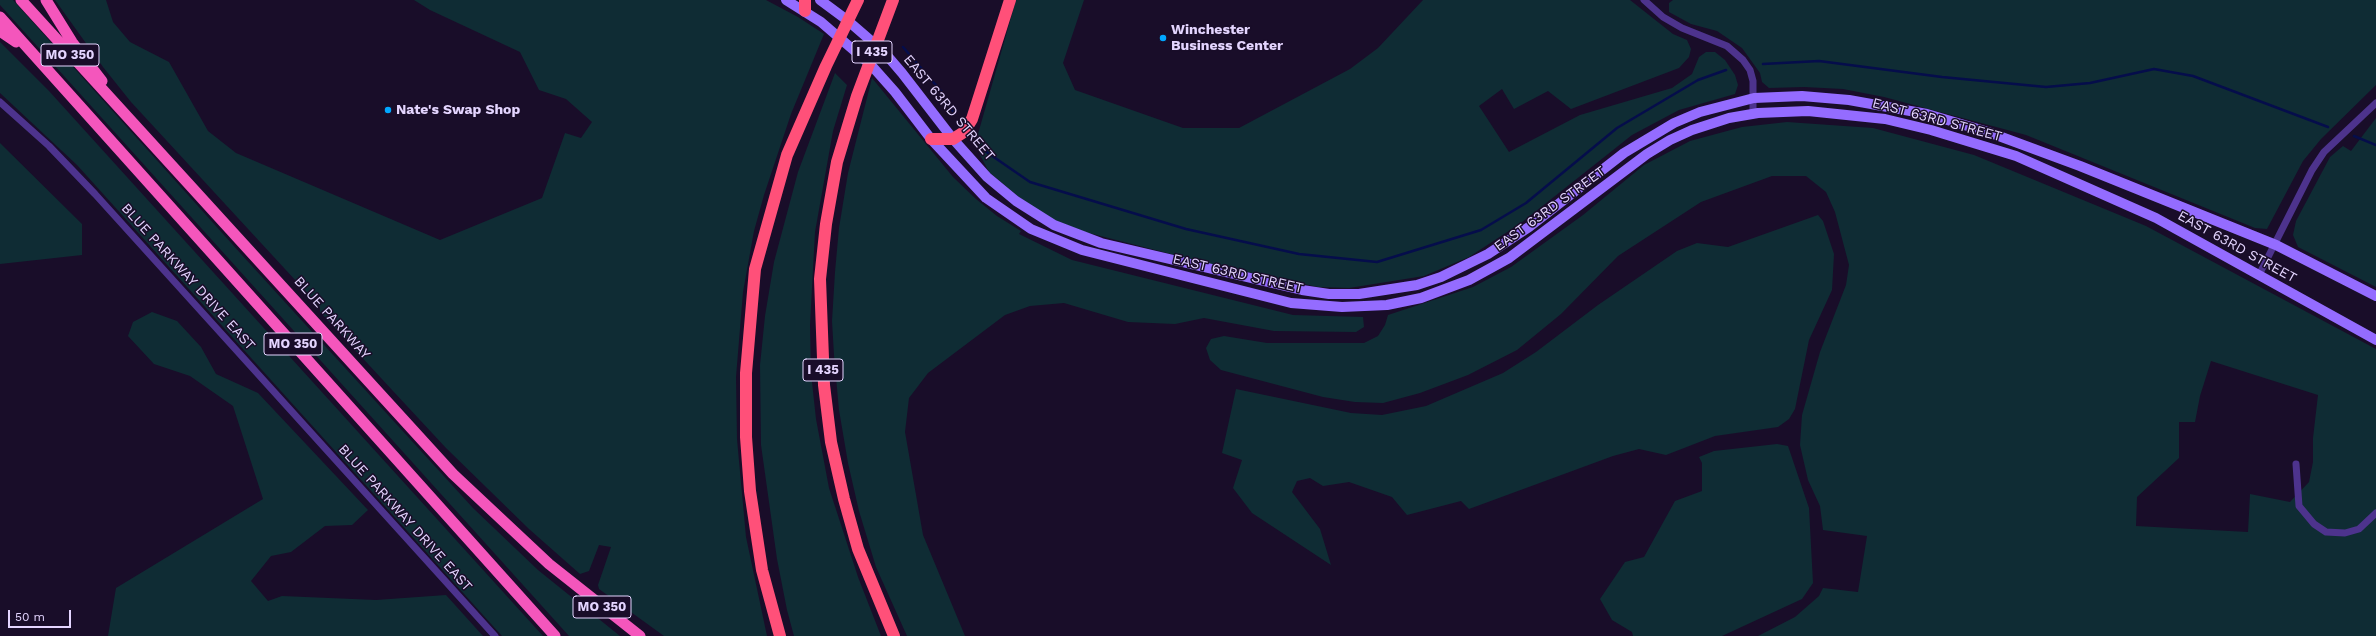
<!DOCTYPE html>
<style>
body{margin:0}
#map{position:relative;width:2376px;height:636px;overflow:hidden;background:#190d29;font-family:"Work Sans",sans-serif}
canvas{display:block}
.scale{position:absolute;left:8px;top:610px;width:63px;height:18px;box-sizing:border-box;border:2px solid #e4d5ff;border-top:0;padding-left:5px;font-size:12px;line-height:14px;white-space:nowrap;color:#e4d5ff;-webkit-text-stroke:3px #190d29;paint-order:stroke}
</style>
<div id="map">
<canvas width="2376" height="636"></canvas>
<div class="scale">50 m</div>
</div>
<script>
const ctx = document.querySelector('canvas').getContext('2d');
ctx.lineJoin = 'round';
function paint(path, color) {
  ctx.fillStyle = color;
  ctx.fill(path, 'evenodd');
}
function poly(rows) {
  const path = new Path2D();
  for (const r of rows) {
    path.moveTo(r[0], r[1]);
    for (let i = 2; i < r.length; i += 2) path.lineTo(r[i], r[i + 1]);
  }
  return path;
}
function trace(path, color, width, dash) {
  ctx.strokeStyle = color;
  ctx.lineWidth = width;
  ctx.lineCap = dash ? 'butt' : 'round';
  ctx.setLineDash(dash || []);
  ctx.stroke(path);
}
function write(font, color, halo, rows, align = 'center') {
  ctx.font = font + ' "Work Sans",sans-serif';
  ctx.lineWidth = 3;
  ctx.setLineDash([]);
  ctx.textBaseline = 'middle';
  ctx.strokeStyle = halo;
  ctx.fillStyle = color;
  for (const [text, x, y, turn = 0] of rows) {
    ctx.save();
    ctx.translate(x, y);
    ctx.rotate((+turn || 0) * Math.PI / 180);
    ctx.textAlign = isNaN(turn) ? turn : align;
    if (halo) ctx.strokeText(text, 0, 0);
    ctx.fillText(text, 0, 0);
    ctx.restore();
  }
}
paint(poly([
 [0,0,13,0,241,254,473,508,538,570,620,636,569,636,0,5],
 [55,0,106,0,113,22,130,42,169,62,208,131,236,153,440,240,542,198,565,133,581,138,592,122,566,99,539,90,520,52,430,10,414,0,766,0,798,17,824,34,791,114,764,195,754,231,743,292,736,377,737,439,746,537,767,636,664,636,599,589,598,585,611,547,599,545,589,571,580,574,529,529,446,448,393,391,320,312,320,307,131,102,103,67],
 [1016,0,1084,0,1063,63,1075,90,1183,128,1239,128,1350,69,1378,48,1423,0,1630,0,1673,34,1687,40,1691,49,1689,57,1679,68,1571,109,1548,91,1514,109,1502,89,1479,106,1509,152,1580,115,1672,88,1692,74,1699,57,1706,52,1715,52,1725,60,1735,75,1738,85,1735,94,1679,110,1632,135,1521,223,1469,257,1424,276,1349,288,1318,287,1210,264,1085,232,1051,219,1019,197,989,172,980,155,978,134],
 [1673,0,2376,0,2376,85,2321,139,2303,161,2267,229,2255,228,2026,135,1884,97,1843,89,1804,87,1769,88,1762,82,1760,73,1742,48,1717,31,1691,24,1669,12,1669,3],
 [0,42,49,91,543,636,502,636,77,165,0,93],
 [835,73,847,85,833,131,815,232,810,325,811,373,816,419,829,488,858,577,881,636,794,636,787,610,777,559,761,445,760,365,765,316,774,262,798,172],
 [872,78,953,177,976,199,997,216,1021,231,1019,234,1072,260,1293,315,1363,317,1364,327,1356,332,1274,331,1204,318,1175,324,1128,322,1064,303,1030,306,1005,315,928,373,909,398,905,432,923,535,965,636,907,636,876,567,859,511,848,463,839,410,834,355,832,321,835,272,839,228,848,173],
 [2376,118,2376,287,2298,247,2293,235,2296,221,2330,157,2343,146,2351,151],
 [1787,122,1873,128,1974,155,2146,226,2376,349,2376,636,1758,636,1795,617,1819,596,1823,588,1858,592,1867,536,1823,530,1820,506,1808,480,1800,445,1802,415,1820,352,1846,285,1849,265,1835,212,1826,192,1806,176,1772,176,1701,202,1618,256,1561,314,1517,350,1468,375,1420,393,1383,403,1355,402,1323,397,1221,370,1210,360,1206,348,1211,339,1224,336,1267,343,1364,343,1378,336,1385,325,1388,315,1473,287,1511,267,1583,215,1644,165,1690,141,1742,127],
 [2211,361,2318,395,2313,438,2313,462,2309,482,2290,502,2250,494,2248,532,2136,526,2137,497,2179,458,2179,422,2195,422,2200,396],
 [0,143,82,224,82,255,0,264],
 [1818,215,1823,221,1834,254,1832,290,1809,340,1795,409,1789,419,1778,427,1715,436,1666,455,1639,449,1613,456,1469,509,1461,501,1407,515,1392,497,1349,482,1323,486,1310,478,1297,481,1292,492,1320,529,1331,565,1252,513,1233,488,1242,460,1222,453,1236,389,1351,413,1382,415,1426,406,1503,373,1536,352,1598,305,1677,251,1697,243,1728,247],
 [152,312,177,321,201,347,216,374,258,393,368,510,352,525,325,526,291,552,271,556,251,581,268,601,282,596,376,600,446,595,483,636,108,636,116,588,263,499,233,406,190,376,154,364,128,336,133,322],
 [1777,444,1788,446,1809,508,1813,583,1802,599,1722,636,1633,636,1632,632,1612,620,1600,599,1625,562,1644,557,1675,501,1702,491,1702,463,1699,457,1714,451]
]), '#0f2c34');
trace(poly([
 [903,47,941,91,954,113],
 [1763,64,1819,61,1942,77,2046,87,2090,83,2154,69,2193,76,2328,127],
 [2354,136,2376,145],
 [985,151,1030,182,1186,229,1299,254,1377,262,1481,230,1526,203,1617,128,1698,80,1726,70]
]), '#050d4b', 2.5);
trace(poly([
 [1644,0,1663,17,1682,28,1727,46,1743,60,1750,70,1753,81,1753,114],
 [0,102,49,146,95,194,495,636],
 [2259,275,2312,170,2324,152,2376,103],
 [2296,464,2299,506,2314,524,2326,532,2345,533,2359,529,2376,513]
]), '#4d338d', 7);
trace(poly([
 [786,0,821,22,871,65,895,92,931,139,986,198,1031,229,1082,250,1291,303,1342,307,1387,305,1421,298,1469,280,1509,258,1647,154,1670,140,1692,130,1729,118,1758,113,1808,111,1885,119,1931,130,2016,156,2156,218,2376,340],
 [820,0,847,20,884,52,902,73,953,139,987,177,1016,201,1054,225,1101,243,1302,290,1329,294,1359,294,1417,285,1441,277,1488,254,1529,227,1624,153,1674,123,1700,112,1754,98,1802,96,1849,100,1927,114,1988,132,2080,166,2276,245,2376,296]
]), '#946cff', 10);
trace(poly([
 [21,0,453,474,549,564,640,636],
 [46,0,72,42,102,81],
 [0,17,555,636],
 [0,31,16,42]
]), '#f456bc', 11);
trace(poly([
 [893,0,857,96,837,162,826,224,820,279,824,385,831,442,844,499,858,549,894,636],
 [805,11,805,0],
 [931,139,953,139,964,132,972,119,1010,0],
 [780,636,762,570,750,491,746,437,746,373,755,269,787,155,826,66,858,0]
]), '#ff5079', 12);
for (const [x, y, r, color] of [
 [1163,38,4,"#01a7ff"],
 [388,110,4,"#01a7ff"]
]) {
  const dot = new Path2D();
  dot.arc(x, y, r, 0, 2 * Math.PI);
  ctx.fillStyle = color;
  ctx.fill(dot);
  trace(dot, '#190d29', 1.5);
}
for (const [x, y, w] of [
 [872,52,40],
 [70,55,58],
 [293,344,58],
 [823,370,40],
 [602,607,58]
]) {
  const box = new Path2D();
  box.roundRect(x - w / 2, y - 11, w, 22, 3);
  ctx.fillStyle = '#190d29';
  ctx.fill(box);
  trace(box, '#e4d5ff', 1);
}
write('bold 13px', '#e4d5ff', null, [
 ["I 435",872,52],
 ["MO 350",70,55],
 ["MO 350",293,344],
 ["I 435",823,370],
 ["MO 350",602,607]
]);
write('bold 14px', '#e4d5ff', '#190d29', [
 ["Winchester",1171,30],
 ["Business Center",1171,46],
 ["Nate's Swap Shop",396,110]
], 'left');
write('14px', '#e4d5ff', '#190d29', [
 ["EAST 63RD STREET",949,108,50],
 ["EAST 63RD STREET",1937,120,15],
 ["EAST 63RD STREET",1550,209,-36],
 ["EAST 63RD STREET",2237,247,29],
 ["EAST 63RD STREET",1238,274,13],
 ["BLUE PARKWAY DRIVE EAST",188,277,48],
 ["BLUE PARKWAY",332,318,48],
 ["BLUE PARKWAY DRIVE EAST",405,518,48]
]);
</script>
